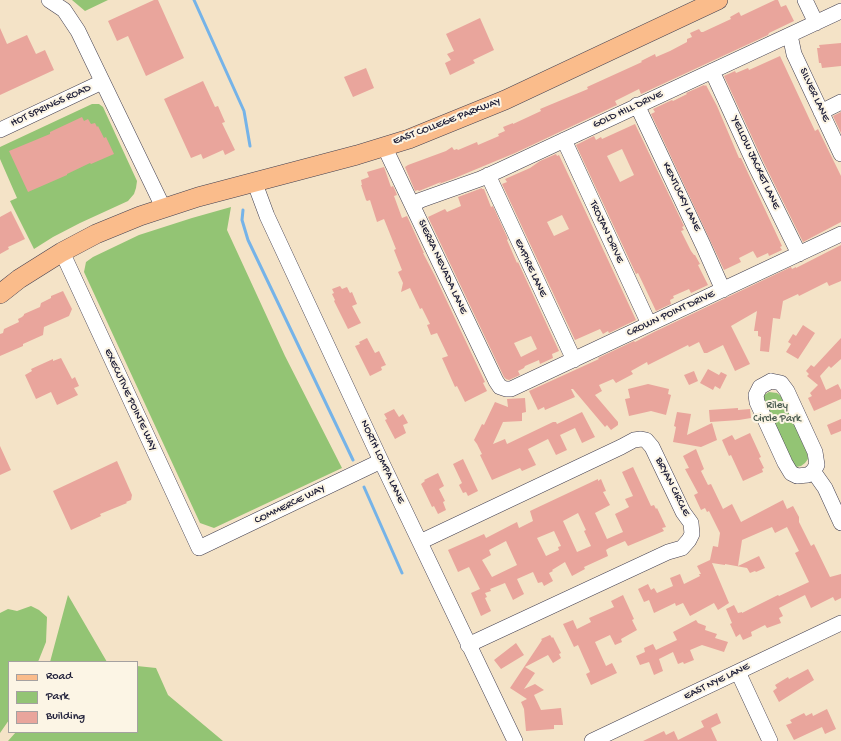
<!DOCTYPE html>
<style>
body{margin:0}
#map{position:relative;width:841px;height:741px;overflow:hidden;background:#f4e3c7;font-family:"Gochi Hand",sans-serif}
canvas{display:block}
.legend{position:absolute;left:8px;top:661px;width:130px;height:72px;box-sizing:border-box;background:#fcf5e5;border:1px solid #a5a1a1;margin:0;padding:5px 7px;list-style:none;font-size:12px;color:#22223b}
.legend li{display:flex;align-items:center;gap:8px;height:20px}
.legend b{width:20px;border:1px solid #a5a1a1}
</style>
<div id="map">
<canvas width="841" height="741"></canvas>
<ul class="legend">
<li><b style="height:5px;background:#fabc8b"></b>Road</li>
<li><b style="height:11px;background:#93c474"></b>Park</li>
<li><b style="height:11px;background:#e9a59c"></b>Building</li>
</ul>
</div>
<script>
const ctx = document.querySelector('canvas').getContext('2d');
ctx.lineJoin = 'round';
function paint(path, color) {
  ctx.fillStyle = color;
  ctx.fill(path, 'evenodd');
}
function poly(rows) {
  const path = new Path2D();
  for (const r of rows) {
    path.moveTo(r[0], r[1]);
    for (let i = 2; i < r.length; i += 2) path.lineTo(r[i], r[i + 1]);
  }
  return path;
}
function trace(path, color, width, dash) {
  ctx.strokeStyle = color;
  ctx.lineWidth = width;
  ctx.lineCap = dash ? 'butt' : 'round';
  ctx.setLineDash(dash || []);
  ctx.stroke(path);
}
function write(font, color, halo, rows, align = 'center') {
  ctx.font = font + ' "Gochi Hand",sans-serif';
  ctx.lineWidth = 4;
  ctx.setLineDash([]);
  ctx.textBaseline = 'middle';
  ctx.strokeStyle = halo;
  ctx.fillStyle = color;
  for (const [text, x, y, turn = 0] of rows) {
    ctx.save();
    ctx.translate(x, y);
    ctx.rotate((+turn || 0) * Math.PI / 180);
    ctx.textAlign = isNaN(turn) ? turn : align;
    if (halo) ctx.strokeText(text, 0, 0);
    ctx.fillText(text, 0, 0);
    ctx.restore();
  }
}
paint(poly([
 [72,0,108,0,85,11],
 [92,104,99,104,103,107,137,181,136,188,134,194,128,201,80,223,53,237,34,249,10,201,17,198,0,159,0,147],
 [231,207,227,230,285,356,342,468,214,528,200,523,84,272,86,262,93,257,139,235,192,218],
 [769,392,777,393,782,397,807,453,808,459,805,463,801,466,796,467,791,465,762,399,764,395],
 [68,595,107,662,50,662],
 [31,606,39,610,47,617,46,642,38,662,9,662,9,720,0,733,0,613,8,609,17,611],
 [137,666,156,668,168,695,223,741,8,741,16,732,137,732]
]), '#93c474');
trace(poly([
 [194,0,244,111,250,146],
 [243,210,242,220,248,240,353,460],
 [364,487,402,573]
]), '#75b3e8', 3);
paint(poly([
 [154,0,158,0,184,58,146,76,128,36,117,41,108,21],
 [775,0,778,0,781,7,786,5,794,21,769,33,768,35,641,94,639,89,615,101,617,105,515,153,455,178,439,184,441,182,419,191,418,190,415,191,405,167,408,165,446,151,452,147,454,150,457,149,458,150,477,142,478,145,499,136,498,134,505,131,503,127,513,123,513,124,541,111,540,109,588,89,587,87,642,62,641,61,655,54,656,57,670,51,687,42,687,39,692,37,690,33,699,29,701,32,703,32,731,19,730,17,739,12,741,16],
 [480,18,494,50,473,60,475,63,450,75,445,63,451,60,447,54,454,51,446,34],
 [0,28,7,44,27,35,36,54,45,50,54,70,0,95],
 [841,43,841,66,822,68,821,63,819,63,817,48,820,48,819,45],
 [780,56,815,131,818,129,841,176,841,222,803,242,763,161,724,76,735,71,736,73,748,68,749,70],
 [366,68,374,88,353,97,344,77],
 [203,81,215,107,218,106,225,122,222,123,235,150,225,155,223,150,203,159,201,154,191,158,164,99],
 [704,85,705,86,706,85,717,106,739,158,741,158,782,246,780,247,782,250,769,256,768,253,757,258,753,251,739,258,741,262,724,270,651,114,655,112,653,109,672,100,673,101,687,94,686,93],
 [841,112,841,133,833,116],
 [82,117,84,121,88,119,91,124,95,123,97,127,98,126,104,138,106,137,114,154,91,164,90,163,67,174,67,175,28,192,9,151,50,134,50,132],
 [635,124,684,226,682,227,684,230,681,231,691,251,694,255,695,255,700,264,698,265,708,285,691,293,689,289,673,296,674,298,670,300,671,304,656,311,638,273,636,274,576,145,594,136,596,140,601,137,602,139],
 [622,149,634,175,620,182,607,156],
 [556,154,557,156,559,155,575,189,636,320,609,333,608,331,603,334,600,329,575,340,502,184,507,182,505,179,530,168,540,161],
 [562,215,569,229,554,236,547,222],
 [384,167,391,187,393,186,395,190,397,195,394,196,402,218,407,216,424,253,423,253,435,276,485,382,483,383,487,391,465,402,457,386,455,387,442,358,448,356,437,333,431,335,427,325,430,324,422,308,420,309,410,288,401,292,403,283,398,272,402,270,394,250,396,249,384,219,377,222,370,200,367,201,366,200,361,185,362,185,361,180,369,177,367,172],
 [482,188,482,189,484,189,491,207,493,206,508,239,507,240,517,263,518,262,559,351,552,354,553,358,540,364,539,360,525,366,524,368,518,371,520,375,509,380,506,379,504,377,428,217,445,209,447,212,461,206,458,197],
 [531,336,537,349,521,357,514,343],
 [11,211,25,239,8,247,9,249,0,254,0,217],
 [841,245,841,281,829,286,827,282,799,296,798,294,783,301,780,319,773,318,769,352,760,351,761,337,758,336,758,331,754,331,757,311,731,326,750,364,735,371,723,345,707,353,704,353,699,342,689,347,688,345,648,365,647,362,631,371,633,374,616,383,613,379,599,385,602,391,595,395,618,422,618,425,611,430,607,425,605,427,573,389,571,389,575,397,545,410,544,407,538,410,529,391,599,359,598,358,634,341,635,342,654,332,791,267,792,269,796,267,796,268],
 [340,286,342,289,347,287,350,293,352,292,357,304,352,306,361,323,348,329,334,301,335,300,332,294,334,293,332,289],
 [63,291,72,309,69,316,44,327,43,335,23,344,23,346,0,356,0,334,3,333,4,329,19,322,18,319,22,317,24,315,24,314,40,307,41,303,51,298,51,296],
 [803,325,815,333,798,359,786,352,791,344,788,342,793,334,796,336],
 [367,338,375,353,379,351,386,365,381,367,382,370,370,376,355,346,360,344,359,342],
 [841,338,841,359,831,368,829,366,820,376,826,390,838,384,841,390,841,399,814,411,808,398,812,396,810,393,818,385,807,376,809,374,806,371,811,365,814,367],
 [61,358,72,379,75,377,79,386,74,388,78,395,57,405,51,392,36,399,25,375,32,371,31,369,53,359,53,361],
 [708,369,719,375,721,372,727,375,720,389,715,386,713,390,700,383],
 [694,371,698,381,689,385,684,375],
 [648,384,669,389,668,394,671,395,666,415,651,411,629,416,625,399,630,398,628,389],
 [525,398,526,412,522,413,522,421,503,422,493,444,505,439,507,444,553,422,556,422,557,424,582,412,595,437,582,443,575,428,560,435,567,450,556,455,548,439,528,449,536,465,522,471,520,468,492,480,480,455,482,454,477,444,474,440,482,424,484,425,495,402,508,407,507,399],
 [738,408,738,410,750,409,751,418,739,420,710,422,709,410],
 [394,409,399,417,403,414,408,423,403,425,406,433,395,439,385,420,387,419,384,414],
 [677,412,691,414,687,435,712,423,717,440,701,447,673,442,676,427,674,426],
 [841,419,841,431,831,435,827,425],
 [750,433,761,457,759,458,764,468,762,469,763,472,743,481,731,455,729,456,722,440,732,435,735,440],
 [0,446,11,470,0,475],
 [696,449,704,469,701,471,708,485,711,484,723,509,732,504,741,522,783,500,787,509,793,506,799,517,799,522,811,546,814,544,830,577,841,574,841,598,835,601,833,597,811,608,805,595,779,608,783,616,779,618,781,623,767,628,765,625,751,632,752,636,743,640,740,634,736,637,730,624,732,623,726,609,734,605,738,613,742,612,742,613,778,595,779,596,809,582,795,553,799,551,787,527,775,533,772,527,742,540,738,566,759,556,765,568,756,572,755,571,750,573,747,568,725,564,725,565,712,563,729,603,718,610,714,603,690,616,683,603,676,606,675,603,654,613,649,600,644,602,638,589,648,584,651,590,654,588,657,593,673,586,670,578,680,574,684,584,700,576,699,574,701,574,697,566,710,560,713,546,718,547,720,533,709,511,707,512,705,508,701,510,694,495,698,493,685,469,689,468,683,456],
 [463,459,478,491,468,496,466,492,463,493,459,485,462,483,453,464],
 [117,461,132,495,131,500,126,502,127,503,100,514,101,516,71,530,53,491],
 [633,467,651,506,654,505,656,509,657,508,666,527,662,528,664,531,628,546,625,541,609,548,606,550,608,556,584,567,585,569,572,576,565,562,552,570,553,571,549,573,553,581,544,586,542,582,538,583,533,572,517,579,524,594,513,600,505,583,490,589,491,591,485,593,487,597,485,598,491,611,481,616,471,593,480,589,469,567,458,572,448,550,484,534,486,538,517,522,519,528,533,521,530,511,598,479,598,481,601,479,606,491,603,492,610,505,595,513,607,539,623,532,615,514,629,507,625,499,633,496,622,472],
 [578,513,586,530,584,531,591,546,577,552,563,521],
 [554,531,561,546,558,547,559,550,546,556,537,538],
 [506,541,517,565,492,577,482,560,491,555,489,550],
 [438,473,444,486,439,489,445,501,443,502,446,510,438,514,434,506,432,507,421,484,425,481,424,480],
 [623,595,634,619,632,620,637,630,621,639,622,642,615,645,610,635,595,642,606,666,612,663,617,673,591,685,586,674,590,672,578,645,574,647,563,624,573,620,577,629,591,622,589,618,614,607,611,601],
 [696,620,698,623,706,626,705,630,717,634,715,638,728,642,724,652,702,645,690,650,694,660,684,664,683,662,678,664,673,652,659,659,663,671,654,675,649,662,640,665,636,656,645,652,644,648,653,644,656,650,677,640,673,632],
 [550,635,552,638,553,637,561,653,559,654,561,658,553,663,548,655,525,667,535,673,524,689,535,684,544,690,534,695,541,710,561,708,563,725,554,725,554,729,526,731,524,709,521,702,527,699,510,688,542,640,541,639],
 [516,643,524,655,501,669,494,660],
 [808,669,814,680,779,702,773,691,777,688,775,685,788,677,789,679],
 [827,709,836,729,825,734,822,727,794,740,786,725,792,723,790,720,804,713,806,716,812,713,813,716],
 [717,713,721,723,711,728,717,741,643,741,664,731,666,735,674,731,678,740,704,727,701,721]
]), '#e9a59c');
const minor = poly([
 [49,0,64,10,78,31,163,207],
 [805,0,816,23],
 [790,35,794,54,841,154],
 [712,71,755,165,799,254],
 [637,105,703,245,723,290],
 [821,112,841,102],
 [0,130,102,82],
 [564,140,649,324],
 [384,146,496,381,500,387,506,389,511,389,841,234],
 [488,175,574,360],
 [254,181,267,216,381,461,515,741],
 [413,204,421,200,480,179,500,170,841,11],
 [62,252,199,548,381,461],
 [771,381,781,383,787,391,815,452,817,465,813,471,808,475,797,476,791,473,785,463,757,402,756,395,760,387,771,381],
 [813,471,825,488,841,523],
 [420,542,621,447,634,440,641,439,646,440,652,447,683,512,691,523,692,534,689,540,682,548,668,552,468,645],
 [738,672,770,741],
 [592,741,841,623]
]);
const major = poly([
 [0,294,19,279,62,252,96,234,140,216,198,197,357,155,409,139,505,100,718,0]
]);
trace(minor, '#423f50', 16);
trace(major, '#423f50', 20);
trace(minor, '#fff', 15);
trace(major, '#fabc8b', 19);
write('11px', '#22223b', '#fcf5e5', [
 ["SILVER LANE",814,95,65],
 ["HOT SPRINGS ROAD",51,106,-25],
 ["GOLD HILL DRIVE",628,110,-25],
 ["EAST COLLEGE PARKWAY",447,122,-21],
 ["YELLOW JACKET LANE",755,163,65],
 ["KENTUCKY LANE",681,197,64],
 ["TROJAN DRIVE",606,232,65],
 ["SIERRA NEVADA LANE",442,267,65],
 ["EMPIRE LANE",530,268,65],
 ["CROWN POINT DRIVE",671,314,-25],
 ["EXECUTIVE POINTE WAY",130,400,65],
 ["NORTH LOMPA LANE",382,462,65],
 ["BRYAN CIRCLE",672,487,63],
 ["COMMERCE WAY",290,505,-26],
 ["EAST NYE LANE",717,682,-26]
]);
write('11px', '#4a5b4f', '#fcf5e5', [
 ["Riley",777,406],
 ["Circle Park",777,419]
]);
</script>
